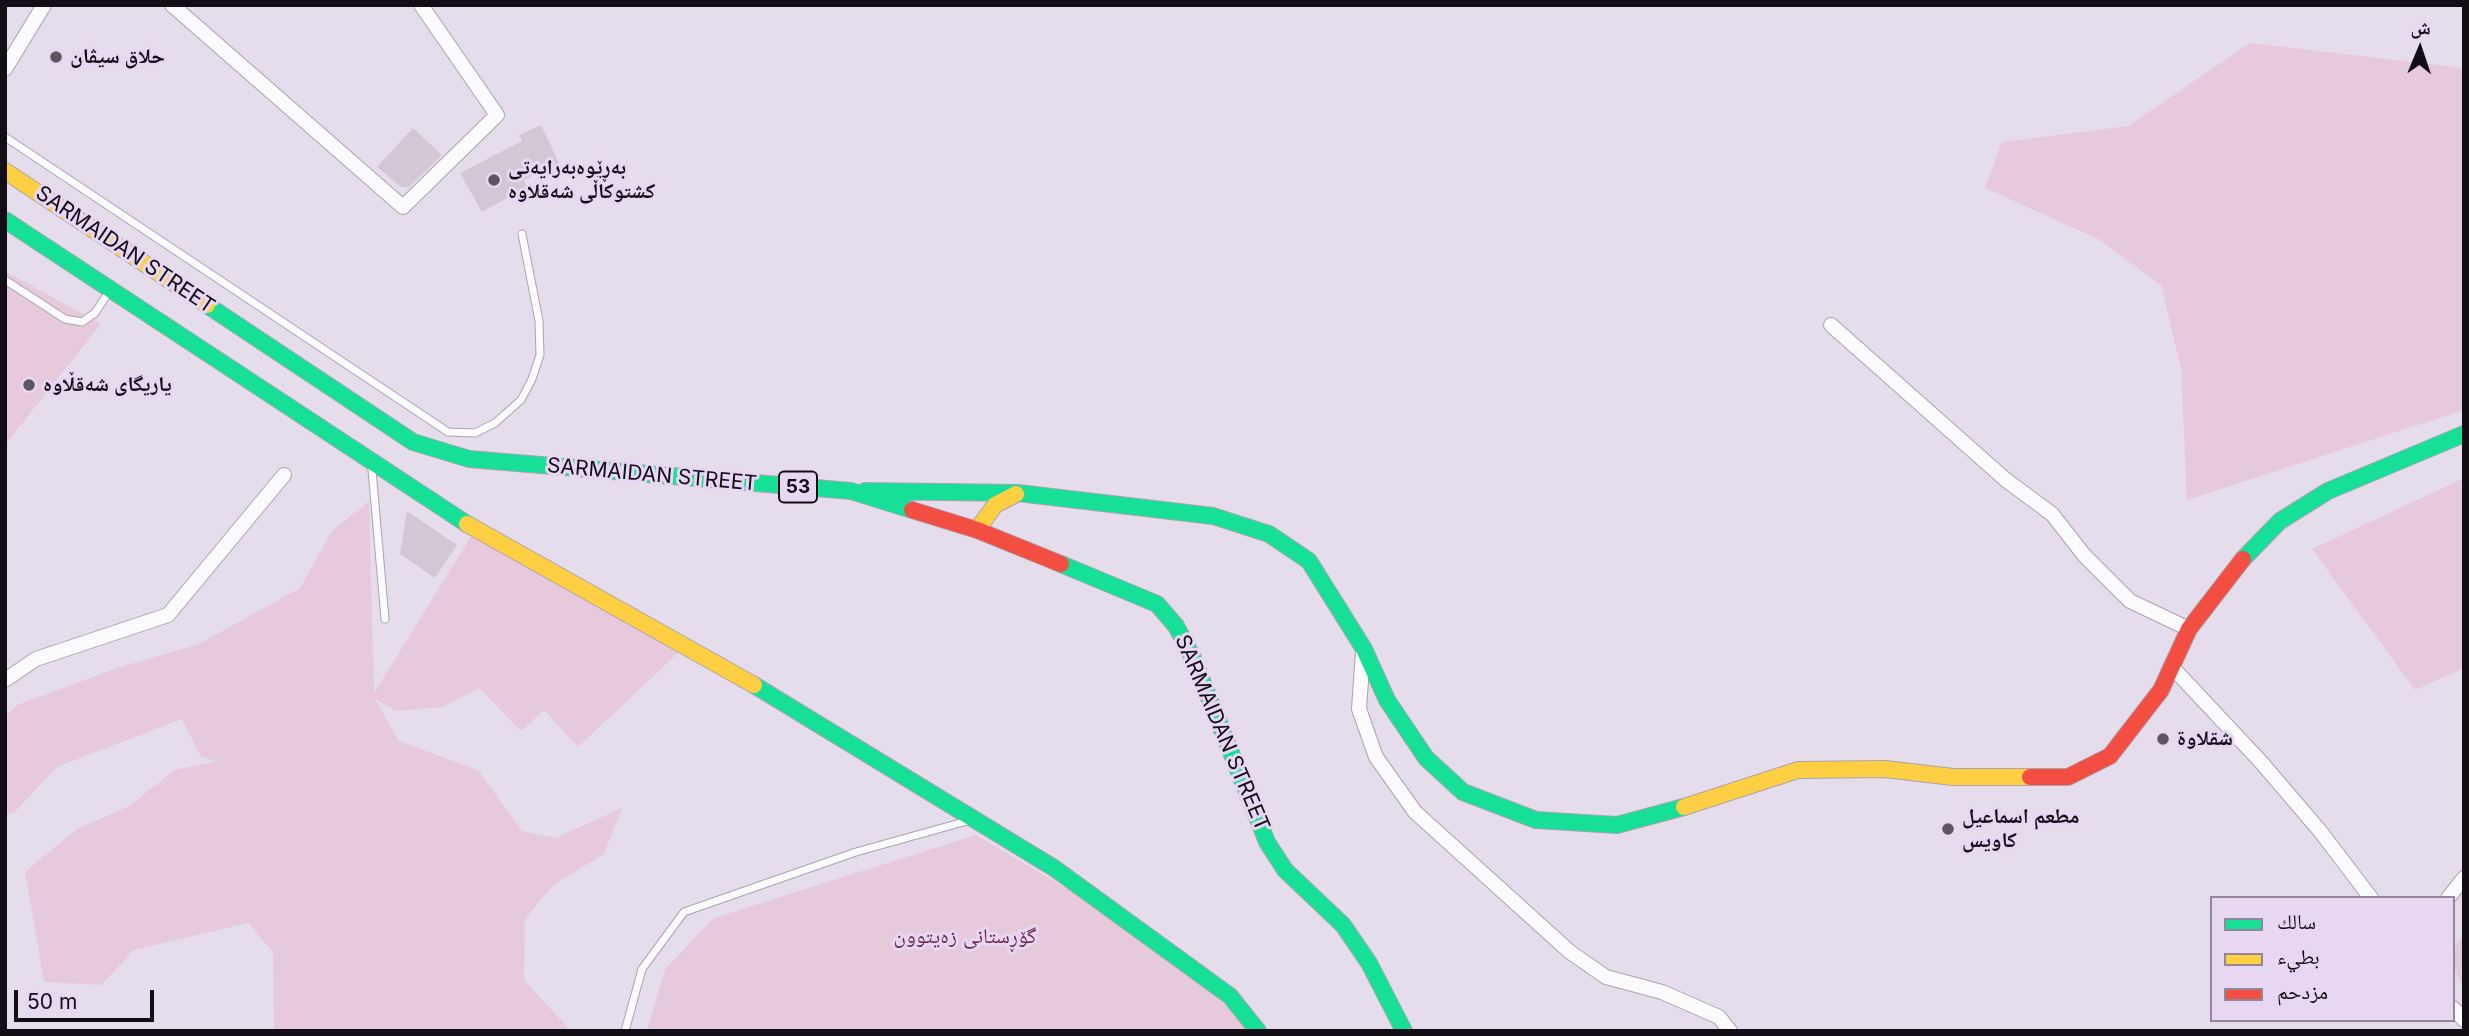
<!DOCTYPE html>
<meta charset="utf-8">
<style>
body{margin:0}
#map{position:relative;width:2469px;height:1036px;overflow:hidden;background:#e6ddec;font-family:Inter,"Noto Naskh Arabic",sans-serif}
canvas{display:block}
.frame{position:absolute;inset:0;border:7px solid #130e16;pointer-events:none}
.legend{position:absolute;left:2210px;top:896px;width:245px;height:126px;box-sizing:border-box;background:#e7d7f2;border:2px solid #92879a;margin:0;padding:9px 12px;list-style:none;font-size:21px;color:#130e16}
.legend li{display:flex;align-items:center;gap:14px;height:35px}
.legend b{width:35px;border:2px solid #92879a}
.north{position:absolute;left:2385px;top:14px;width:70px;height:70px;-webkit-text-stroke:5px #e7d7f2;paint-order:stroke;rotate:2deg;font-size:19px;font-weight:700;line-height:28px;text-align:center;color:#130e16}
.north::after{content:'';display:block;margin:auto;width:24px;height:32px;background:#130e16;clip-path:polygon(50% 0,100% 100%,50% 72%,0 100%)}
.scale{position:absolute;left:14px;top:990px;width:140px;height:32px;box-sizing:border-box;border:4px solid #130e16;border-top:0;padding-left:9px;font-size:21px;line-height:24px;white-space:nowrap;color:#130e16;-webkit-text-stroke:5px #e7d7f2;paint-order:stroke}
</style>
<div id="map">
<canvas width="2469" height="1036"></canvas>
<div class="frame"></div>
<ul class="legend">
<li><b style="height:9px;background:#16e098"></b>سالك</li>
<li><b style="height:9px;background:#ffcf43"></b>بطيء</li>
<li><b style="height:9px;background:#f24e42"></b>مزدحم</li>
</ul>
<div class="north">ش</div>
<div class="scale">50 m</div>
</div>
<script>
const ctx = document.querySelector('canvas').getContext('2d');
ctx.lineJoin = 'round';
function paint(path, color) {
  ctx.fillStyle = color;
  ctx.fill(path, 'evenodd');
}
function poly(rows) {
  const path = new Path2D();
  for (const r of rows) {
    path.moveTo(r[0], r[1]);
    for (let i = 2; i < r.length; i += 2) path.lineTo(r[i], r[i + 1]);
  }
  return path;
}
function trace(path, color, width, dash) {
  ctx.strokeStyle = color;
  ctx.lineWidth = width;
  ctx.lineCap = dash ? 'butt' : 'round';
  ctx.setLineDash(dash || []);
  ctx.stroke(path);
}
function write(font, color, halo, rows, align = 'center') {
  ctx.font = font + ' Inter,"Noto Naskh Arabic",sans-serif';
  ctx.lineWidth = 6;
  ctx.setLineDash([]);
  ctx.textBaseline = 'middle';
  ctx.strokeStyle = halo;
  ctx.fillStyle = color;
  for (const [text, x, y, turn = 0] of rows) {
    ctx.save();
    ctx.translate(x, y);
    ctx.rotate((+turn || 0) * Math.PI / 180);
    ctx.textAlign = isNaN(turn) ? turn : align;
    if (halo) ctx.strokeText(text, 0, 0);
    ctx.fillText(text, 0, 0);
    ctx.restore();
  }
}
paint(poly([
 [2250,43,2464,68,2464,410,2187,500,2181,368,2161,285,2098,239,1985,188,2002,142,2128,126],
 [5,271,101,324,5,445],
 [2464,478,2464,668,2415,690,2312,549],
 [369,501,374,693,475,530,678,653,578,747,544,710,521,731,479,688,443,707,396,711,375,699,399,741,478,770,522,831,555,838,622,808,604,854,553,885,525,919,524,980,571,1031,274,1031,273,952,248,923,134,950,101,985,44,982,25,872,77,829,129,806,175,770,217,761,201,757,182,719,57,767,13,814,5,815,5,717,17,705,114,669,199,644,300,588,332,531],
 [976,835,1120,920,1252,1025,1254,1031,647,1031,665,969,714,918],
 [2464,934,2464,987,2453,968,2453,950]
]), '#e7c9dc');
paint(poly([
 [541,125,559,163,524,180,527,187,482,212,460,173,522,141,519,135],
 [413,128,442,155,409,187,401,187,377,167],
 [407,511,457,545,435,578,400,554]
]), '#d3c6d5');
const lane = poly([
 [5,137,448,432,475,433,495,423,521,400,532,379,540,355,539,321,522,234],
 [5,280,65,319,82,322,95,313,108,293],
 [372,470,385,619],
 [625,1031,642,969,684,912,856,852,967,821]
]);
const street = poly([
 [172,5,403,207,497,115,421,5],
 [5,69,44,5],
 [1831,325,2006,480,2052,514,2084,555,2130,601,2189,629],
 [1363,652,1359,709,1376,757,1415,812,1570,952,1606,977,1662,992,1719,1017,1730,1031],
 [2172,667,2261,762,2320,831,2371,898],
 [5,680,36,659,168,615,284,475],
 [2448,898,2464,878],
 [2453,1008,2464,1020]
]);
const fast = poly([
 [5,220,467,524],
 [207,305,413,442,469,459,851,491,912,510],
 [865,491,1018,493,1213,516,1269,534,1309,561,1364,649,1387,700,1426,758,1463,792,1536,820,1617,825,1684,807],
 [2243,559,2280,521,2328,491,2464,434],
 [1061,564,1157,604,1176,626,1193,658,1267,842,1285,870,1343,925,1369,963,1404,1031],
 [754,685,1054,868,1230,996,1258,1031]
]);
const slow = poly([
 [5,171,207,305],
 [467,524,754,685],
 [977,530,995,505,1016,494],
 [1684,807,1798,770,1885,769,1953,777,2030,777]
]);
const jam = poly([
 [912,510,977,530,1061,564],
 [2030,777,2068,777,2110,756,2161,690,2189,629,2243,559]
]);
trace(lane, '#aaa3ae', 9);
trace(street, '#aaa3ae', 16);
trace(fast, '#aaa3ae', 18);
trace(slow, '#aaa3ae', 18);
trace(jam, '#aaa3ae', 18);
trace(lane, '#fbfafc', 7);
trace(street, '#fbfafc', 14);
trace(fast, '#16e098', 16);
trace(slow, '#ffcf43', 16);
trace(jam, '#f24e42', 16);
for (const [x, y, r, color] of [
 [56,57,7,"#5d5661"],
 [494,180,7,"#5d5661"],
 [29,385,7,"#5d5661"],
 [2163,739,7,"#5d5661"],
 [1948,829,7,"#5d5661"]
]) {
  const dot = new Path2D();
  dot.arc(x, y, r, 0, 2 * Math.PI);
  ctx.fillStyle = color;
  ctx.fill(dot);
  trace(dot, '#e7d7f2', 2.5);
}
for (const [x, y, w] of [
 [798,487,38]
]) {
  const box = new Path2D();
  box.roundRect(x - w / 2, y - 15.5, w, 31, 5);
  ctx.fillStyle = '#e7d7f2';
  ctx.fill(box);
  trace(box, '#130e16', 2);
}
write('bold 19px', '#130e16', null, [
 ["53",798,487]
]);
write('bold 21px', '#130e16', '#e7d7f2', [
 ["حلاق سیڤان",70,57],
 ["بەڕێوەبەرایەتی",508,168],
 ["کشتوکاڵی شەقلاوە",508,192],
 ["ياريگاى شەقڵاوە",43,385],
 ["شقلاوة",2177,739],
 ["مطعم اسماعیل",1962,817],
 ["کاویس",1962,841]
], 'left');
write('21px', '#130e16', '#e7d7f2', [
 ["SARMAIDAN STREET",125,250,34],
 ["SARMAIDAN STREET",652,475,5],
 ["SARMAIDAN STREET",1222,733,67]
]);
write('21px', '#6b264c', '#e7d7f2', [
 ["گۆڕستانی زەیتوون",965,937]
]);
</script>
